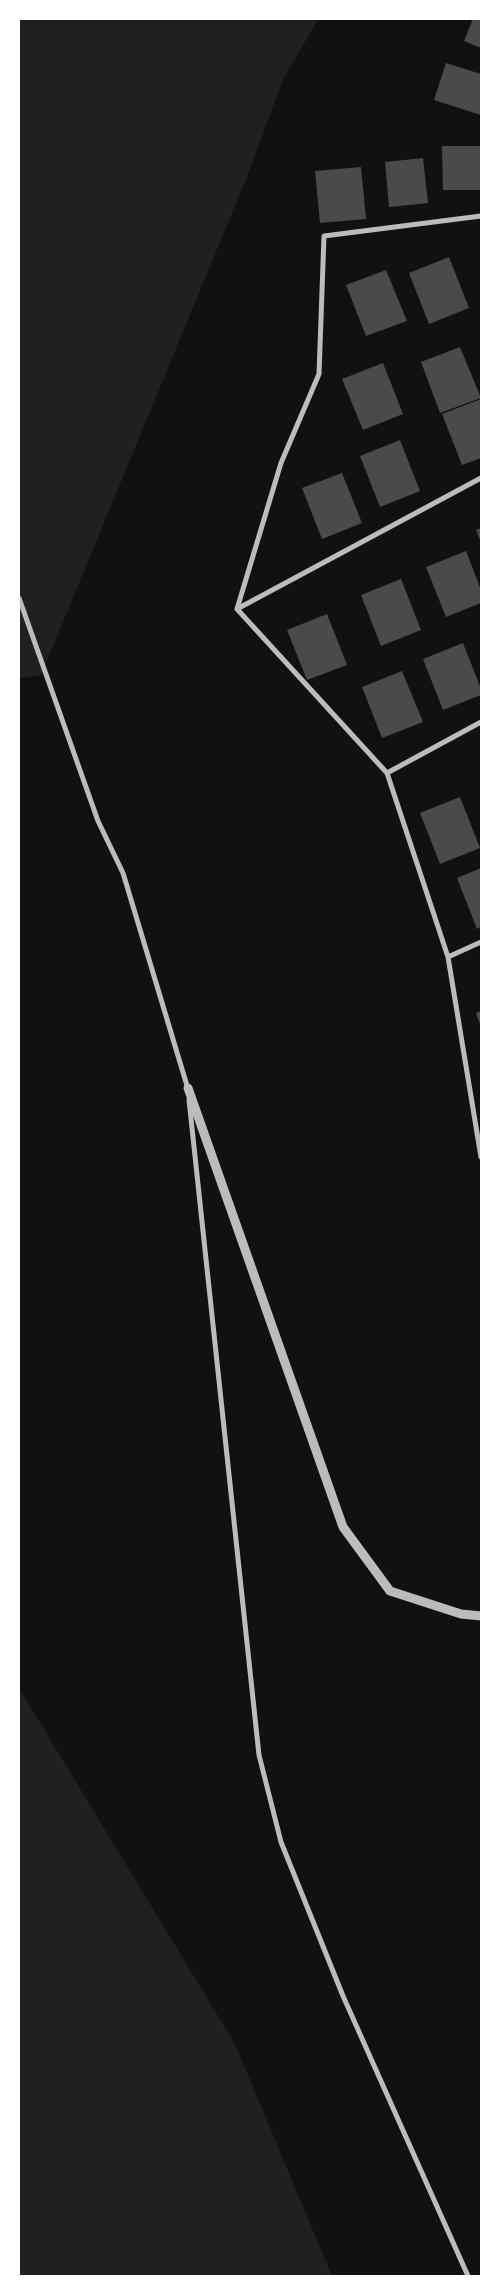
<!DOCTYPE html>
<style>
body{margin:0}
#map{position:relative;width:500px;height:2295px;overflow:hidden;background:#111;font-family:"Golos Text",sans-serif}
canvas{display:block}
.frame{position:absolute;inset:0;border:20px solid #fff;pointer-events:none}
</style>
<div id="map">
<canvas width="500" height="2295"></canvas>
<div class="frame"></div>
</div>
<script>
const ctx = document.querySelector('canvas').getContext('2d');
ctx.lineJoin = 'round';
function paint(path, color) {
  ctx.fillStyle = color;
  ctx.fill(path, 'evenodd');
}
function poly(rows) {
  const path = new Path2D();
  for (const r of rows) {
    path.moveTo(r[0], r[1]);
    for (let i = 2; i < r.length; i += 2) path.lineTo(r[i], r[i + 1]);
  }
  return path;
}
function trace(path, color, width, dash) {
  ctx.strokeStyle = color;
  ctx.lineWidth = width;
  ctx.lineCap = dash ? 'butt' : 'round';
  ctx.setLineDash(dash || []);
  ctx.stroke(path);
}
paint(poly([
 [19,19,318,19,283,80,247,177,41,675,19,678],
 [19,1688,235,2044,332,2276,19,2276]
]), '#202020');
paint(poly([
 [473,19,481,19,481,48,464,41],
 [446,63,481,74,481,115,434,100],
 [442,146,481,146,481,190,443,190],
 [423,158,428,203,389,207,385,162],
 [361,167,366,219,320,223,315,171],
 [449,257,469,308,429,324,409,273],
 [386,270,407,321,366,336,346,285],
 [460,347,481,398,440,413,421,362],
 [383,363,403,414,363,430,342,379],
 [481,399,481,458,462,465,442,414],
 [400,440,420,491,380,507,360,456],
 [342,473,362,523,322,539,302,488],
 [481,528,481,543,476,530],
 [466,551,481,590,481,603,446,617,426,567],
 [401,579,421,630,381,646,361,595],
 [327,614,347,665,307,680,287,630],
 [463,643,481,689,481,695,443,710,423,659],
 [402,671,423,722,382,738,362,687],
 [460,797,480,848,440,864,420,813],
 [481,868,481,927,477,929,457,878],
 [481,1011,481,1027,476,1013]
]), '#4a4a4a');
trace(poly([
 [19,598,98,821,123,873,188,1089],
 [237,609,387,773,448,957,481,1157],
 [237,609,281,463,319,374,324,236,481,216],
 [237,609,481,478],
 [387,773,481,722],
 [448,957,481,942],
 [189,1100,259,1755,281,1842,343,1996,468,2276]
]), '#bcbcbc', 5);
trace(poly([
 [188,1088,343,1527,390,1591,461,1614,481,1616]
]), '#bcbcbc', 9);
</script>
